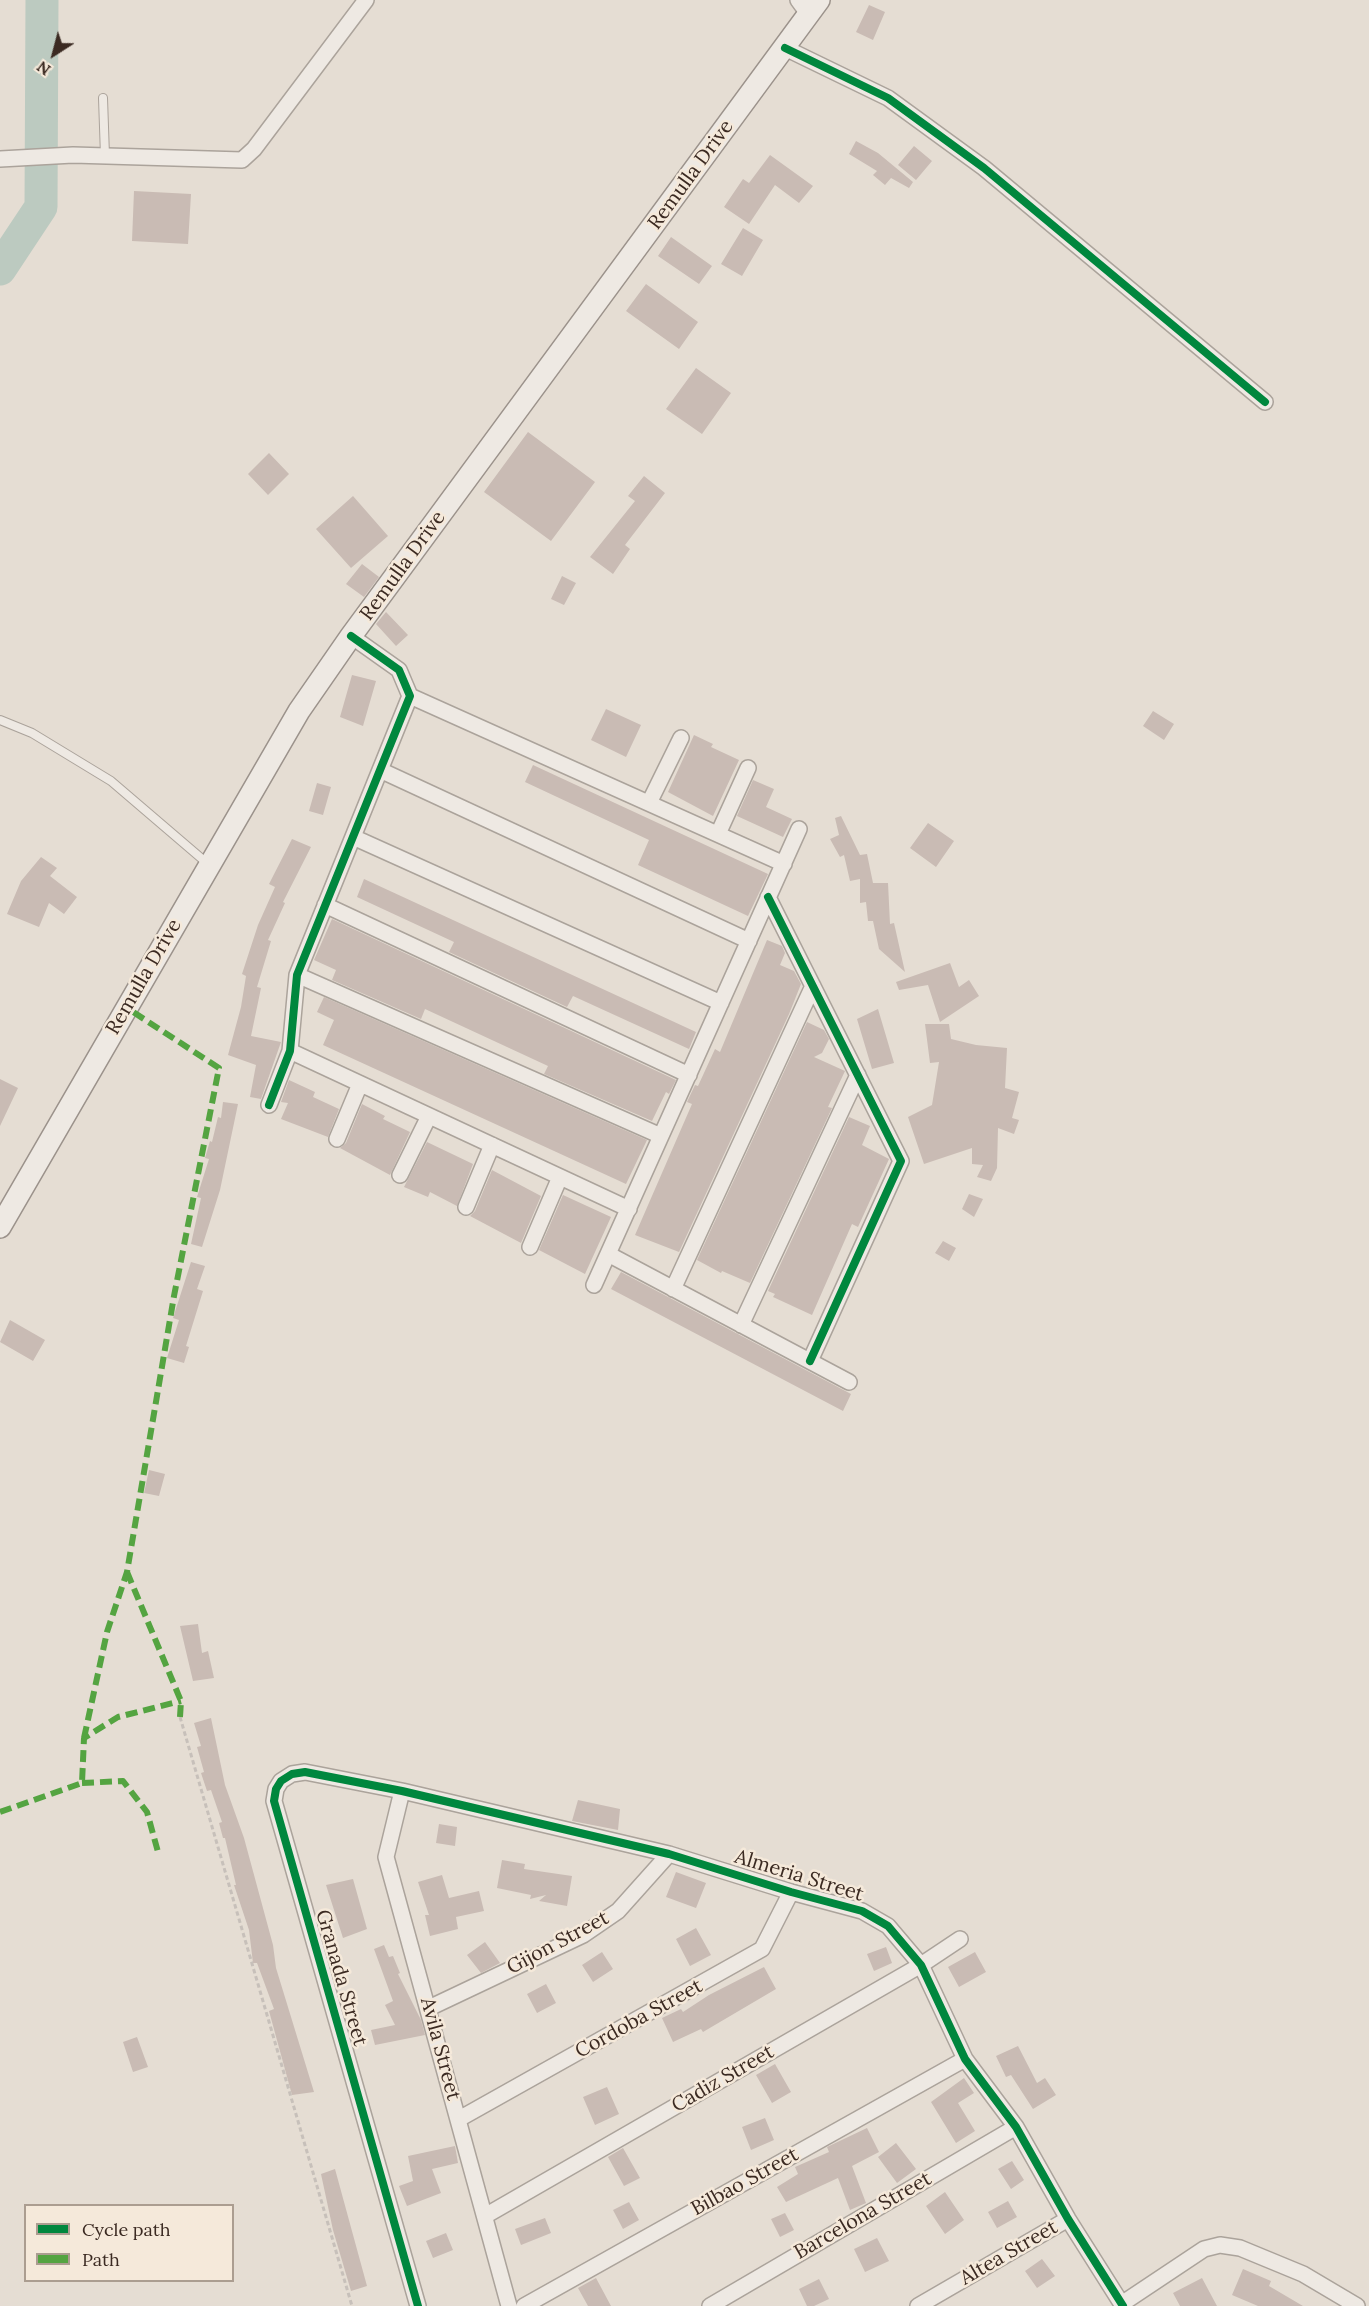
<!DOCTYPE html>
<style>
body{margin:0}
#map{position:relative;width:1369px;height:2306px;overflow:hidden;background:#e5ddd3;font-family:Lora,serif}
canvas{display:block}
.legend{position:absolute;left:24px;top:2204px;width:210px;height:78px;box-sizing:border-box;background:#f5e9da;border:2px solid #ab9d90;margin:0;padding:8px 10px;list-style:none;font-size:18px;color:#3b2a22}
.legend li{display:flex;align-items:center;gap:12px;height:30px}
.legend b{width:30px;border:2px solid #ab9d90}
.north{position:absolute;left:24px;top:24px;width:60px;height:60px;-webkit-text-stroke:4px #f5e9da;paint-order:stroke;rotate:216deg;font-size:16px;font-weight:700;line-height:24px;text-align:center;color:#3b2a22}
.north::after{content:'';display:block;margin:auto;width:21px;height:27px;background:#3b2a22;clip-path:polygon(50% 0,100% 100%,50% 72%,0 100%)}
</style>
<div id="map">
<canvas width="1369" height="2306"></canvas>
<ul class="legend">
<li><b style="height:8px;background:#00873e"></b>Cycle path</li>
<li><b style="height:8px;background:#54a441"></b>Path</li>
</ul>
<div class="north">N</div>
</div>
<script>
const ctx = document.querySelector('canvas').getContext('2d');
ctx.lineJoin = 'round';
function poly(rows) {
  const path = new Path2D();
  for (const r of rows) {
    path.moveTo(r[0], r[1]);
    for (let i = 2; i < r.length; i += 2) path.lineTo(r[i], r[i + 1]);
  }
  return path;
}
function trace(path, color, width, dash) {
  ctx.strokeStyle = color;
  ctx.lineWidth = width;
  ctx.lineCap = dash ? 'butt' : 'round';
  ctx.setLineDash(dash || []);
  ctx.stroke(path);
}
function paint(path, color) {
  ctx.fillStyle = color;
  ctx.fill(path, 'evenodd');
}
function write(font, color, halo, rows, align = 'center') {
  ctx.font = font + ' Lora,serif';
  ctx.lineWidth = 5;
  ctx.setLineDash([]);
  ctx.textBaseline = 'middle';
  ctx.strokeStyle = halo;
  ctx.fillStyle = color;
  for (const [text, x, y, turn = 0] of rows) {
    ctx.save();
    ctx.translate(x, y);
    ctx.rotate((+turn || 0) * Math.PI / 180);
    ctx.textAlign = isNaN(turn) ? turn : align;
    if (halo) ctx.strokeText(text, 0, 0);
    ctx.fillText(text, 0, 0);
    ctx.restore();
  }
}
trace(poly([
 [0,269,41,207,42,0]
]), '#bccac0', 33);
paint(poly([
 [869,5,885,12,873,40,856,32],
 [856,141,878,153,913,182,909,188,891,178,885,185,873,175,877,171,849,154],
 [914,146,932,161,916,180,898,165],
 [770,155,813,186,799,203,775,185,749,224,724,207,743,179,749,183],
 [134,191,191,194,188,244,132,241],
 [743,228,763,240,742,276,721,264],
 [671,237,712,266,699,284,658,256],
 [646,284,698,322,679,349,626,311],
 [696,368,731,393,702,434,666,409],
 [528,432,595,482,551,541,484,492],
 [269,453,289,474,268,495,248,474],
 [644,476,665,493,625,545,630,549,613,574,590,557,635,501,628,496],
 [353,496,388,536,351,568,316,529],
 [362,564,379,577,364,597,346,584],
 [562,576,576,583,564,605,551,599],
 [386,612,408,635,396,646,376,624],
 [352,675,376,681,363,726,340,717],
 [606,709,641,725,626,757,591,740],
 [1153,711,1174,724,1164,740,1143,726],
 [694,735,713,744,711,747,739,760,713,816,668,792],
 [533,765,768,874,748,916,638,865,649,840,525,782],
 [753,780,774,789,766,807,792,819,783,837,737,816],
 [317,783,331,787,323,815,309,811],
 [841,816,860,855,867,854,873,883,888,883,890,924,894,923,905,972,879,949,873,921,868,921,866,902,860,903,860,879,850,881,844,855,840,857,830,839,839,835,835,818],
 [928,823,954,841,936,867,910,848],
 [292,839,311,847,283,902,285,903,268,940,271,941,257,987,261,988,251,1036,281,1042,261,1099,250,1097,256,1065,228,1055,241,1007,246,976,242,974,258,925,275,887,269,884],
 [41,857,57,868,50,876,77,897,64,914,49,903,39,927,7,914,21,881],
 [364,879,696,1032,689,1049,573,996,567,1007,449,952,454,942,357,897],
 [332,919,676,1080,669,1094,666,1092,652,1121,544,1074,548,1066,425,1009,421,1019,332,980,336,970,314,960],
 [767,940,782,946,785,953,780,965,794,971,801,984,789,1014,679,1252,635,1235,692,1104,687,1102,695,1085,698,1086,715,1049,720,1052],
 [950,963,959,987,969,980,979,996,940,1022,928,985,899,990,896,982],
 [324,997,647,1140,626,1184,323,1045,334,1020,317,1012],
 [878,1009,894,1063,872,1069,857,1019],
 [807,1022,824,1030,829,1039,822,1053,814,1057,845,1071,828,1107,832,1108,750,1283,722,1271,721,1273,697,1260],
 [925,1024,949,1024,951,1039,976,1045,1007,1048,1005,1088,1019,1092,1012,1118,1019,1120,1014,1134,998,1128,997,1168,991,1181,977,1177,983,1165,972,1164,972,1148,924,1164,908,1117,932,1105,939,1062,930,1063],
 [0,1079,18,1088,0,1126],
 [289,1080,315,1092,313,1097,339,1109,328,1137,281,1119,288,1103,281,1102],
 [223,1102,238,1104,220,1190,202,1247,191,1244,201,1198,197,1197,209,1159,205,1158,210,1141,212,1142,218,1117,221,1118],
 [362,1104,385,1116,383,1119,410,1132,390,1175,340,1148,346,1143],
 [849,1117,870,1126,862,1145,889,1159,858,1227,852,1224,812,1315,773,1297,775,1294,768,1291],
 [427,1142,473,1164,457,1206,430,1192,428,1197,404,1187],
 [492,1170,541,1196,521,1243,470,1216,475,1211],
 [969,1194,983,1199,974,1217,962,1209],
 [563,1195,611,1217,585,1274,539,1250],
 [943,1241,956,1248,949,1261,935,1253],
 [191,1262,205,1266,197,1289,203,1291,186,1346,189,1347,184,1363,167,1358,179,1320,173,1318],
 [621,1272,851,1394,843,1411,611,1289],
 [10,1320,45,1340,33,1361,0,1342],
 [149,1470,165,1474,159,1496,144,1493],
 [198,1624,202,1653,208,1651,214,1678,193,1681,180,1626],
 [211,1718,225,1785,244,1838,273,1945,276,1968,314,2092,292,2095,269,2011,274,2009,257,1963,253,1963,249,1930,234,1885,236,1885,225,1838,223,1838,219,1823,222,1822,211,1790,207,1791,201,1773,204,1772,197,1747,201,1746,194,1723],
 [578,1800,620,1809,618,1830,572,1821],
 [439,1824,457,1827,455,1846,436,1843],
 [502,1860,525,1864,524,1869,572,1876,567,1906,539,1901,546,1895,530,1899,531,1895,497,1888],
 [676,1872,706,1883,696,1908,666,1897],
 [442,1875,449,1898,479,1891,484,1911,456,1917,458,1929,430,1936,425,1915,429,1915,418,1882],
 [353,1879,367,1929,343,1938,326,1885],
 [696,1928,711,1955,690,1966,676,1939],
 [485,1942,500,1963,481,1973,467,1955],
 [384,1945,389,1957,393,1956,400,1973,398,1974,421,2020,425,2035,375,2045,371,2030,395,2025,385,2005,393,2001,374,1949],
 [886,1947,892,1963,874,1971,867,1954],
 [602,1952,613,1969,593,1982,582,1965],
 [975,1952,986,1972,959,1987,948,1967],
 [764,1967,776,1989,703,2032,701,2029,673,2042,662,2018,681,2009,683,2012,709,1995],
 [546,1984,556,2003,537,2013,527,1994],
 [137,2037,148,2067,133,2072,123,2042],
 [1018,2046,1037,2083,1045,2078,1056,2095,1033,2109,1011,2075,1006,2077,996,2056],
 [775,2064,791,2092,772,2103,756,2075],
 [964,2078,974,2093,958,2103,975,2131,956,2143,931,2102],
 [607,2087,619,2114,595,2125,583,2097],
 [765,2118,774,2140,751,2150,742,2127],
 [867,2128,879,2152,852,2166,866,2203,850,2210,838,2178,786,2202,777,2187,798,2174,795,2167,829,2152,827,2147],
 [896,2143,916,2169,897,2183,878,2157],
 [455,2146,458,2163,432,2169,441,2193,407,2206,399,2186,413,2181,408,2156],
 [623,2148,640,2178,624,2186,608,2157],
 [1012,2161,1024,2180,1011,2189,998,2169],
 [335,2169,367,2286,351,2291,333,2230,321,2174],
 [945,2192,964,2220,945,2234,926,2206],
 [1008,2201,1017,2217,997,2228,988,2212],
 [629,2202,639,2220,623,2229,613,2210],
 [785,2213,794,2230,780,2237,771,2219],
 [545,2218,551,2233,521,2245,515,2229],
 [446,2233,453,2250,433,2258,426,2241],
 [877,2238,889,2261,865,2272,854,2249],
 [1042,2259,1055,2276,1037,2288,1025,2271],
 [1243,2269,1271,2281,1269,2286,1303,2306,1258,2306,1232,2295],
 [596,2278,611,2306,588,2306,578,2288],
 [1202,2278,1217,2306,1180,2306,1173,2293],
 [819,2279,829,2299,814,2306,807,2306,799,2289]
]), '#c9bbb4');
const lane = poly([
 [103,98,105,156],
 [0,720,32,733,111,781,208,864]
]);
const street = poly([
 [798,0,809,15],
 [785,48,888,98,984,168,1265,402],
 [0,159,73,155,242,160,254,149,366,0],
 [410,696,784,864],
 [380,770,749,941],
 [649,803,681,738],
 [718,834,748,768],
 [353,837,721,1003],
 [768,897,901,1161,810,1361],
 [325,905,689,1075],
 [297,975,661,1136],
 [290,1051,629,1209],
 [269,1105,290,1051,297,975,410,696,399,670,351,636],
 [337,1139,360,1084],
 [400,1175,429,1116],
 [466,1207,492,1145],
 [530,1247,560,1177],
 [608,1254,849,1382],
 [594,1285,799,829],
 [673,1289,813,986],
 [741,1325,858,1075],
 [402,1791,386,1857,509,2306],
 [429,2008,583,1935,618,1911,669,1854],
 [459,2119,762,1949,791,1892],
 [485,2216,921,1965,960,1939],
 [1123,2303,1204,2249,1220,2245,1240,2248,1303,2274,1357,2306],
 [418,2306,274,1801,276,1789,281,1781,292,1774,305,1772,402,1791,669,1854,791,1892,862,1911,888,1926,921,1965,965,2059,1016,2127,1068,2219,1123,2306],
 [524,2306,965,2059],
 [710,2306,1016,2127],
 [918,2306,1068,2219]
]);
const secondary = poly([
 [0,1227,299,711,351,636,819,0]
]);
trace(lane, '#aba39b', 10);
trace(street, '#aba39b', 18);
trace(secondary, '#9b928b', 24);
trace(poly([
 [180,1717,352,2306]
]), '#c7c0ba', 3, [4.5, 3]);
trace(lane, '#eee9e3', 8);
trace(street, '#eee9e3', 15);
trace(secondary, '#eee9e3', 21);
trace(poly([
 [127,1572,181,1701,180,1717],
 [84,1738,107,1632,127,1572,174,1296,219,1068,127,1008],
 [82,1783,123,1781,147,1812,158,1852],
 [0,1812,82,1783,84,1738,118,1717,181,1701]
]), '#54a441', 6, [12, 6]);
trace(poly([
 [785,48,888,98,984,168,1265,402],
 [768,897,901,1161,810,1361],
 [269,1105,290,1051,297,975,410,696,399,670,351,636],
 [418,2306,274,1801,276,1789,281,1781,292,1774,305,1772,402,1791,669,1854,791,1892,862,1911,888,1926,921,1965,965,2059,1016,2127,1068,2219,1123,2306]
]), '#00873e', 8);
write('20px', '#3b2a22', '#f5e9da', [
 ["Remulla Drive",691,175,-54],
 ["Remulla Drive",403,566,-54],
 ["Remulla Drive",144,977,-60],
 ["Almeria Street",799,1876,17],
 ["Gijon Street",558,1943,-28],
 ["Granada Street",341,1978,74],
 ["Cordoba Street",639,2019,-29],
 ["Avila Street",440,2049,75],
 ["Cadiz Street",723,2079,-30],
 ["Bilbao Street",745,2182,-29],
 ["Barcelona Street",863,2216,-30],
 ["Altea Street",1009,2253,-30]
]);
</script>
